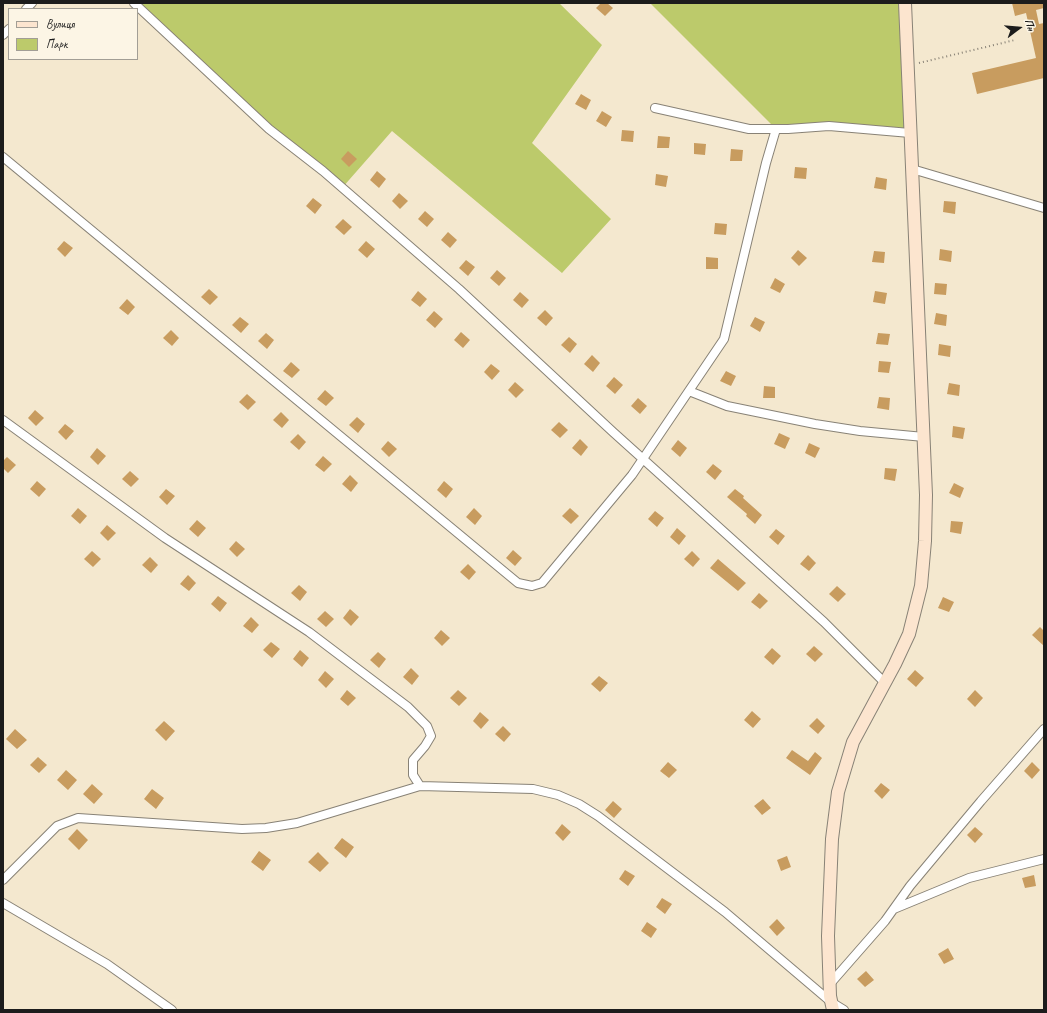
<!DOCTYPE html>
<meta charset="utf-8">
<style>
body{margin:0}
#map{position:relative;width:1047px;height:1013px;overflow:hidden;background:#f4e8cf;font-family:Caveat,sans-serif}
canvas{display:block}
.frame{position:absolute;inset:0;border:4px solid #1c1c1c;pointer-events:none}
.legend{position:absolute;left:8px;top:8px;width:130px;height:52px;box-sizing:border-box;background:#fcf5e5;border:1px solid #a29e95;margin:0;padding:5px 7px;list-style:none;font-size:12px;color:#1c1c1c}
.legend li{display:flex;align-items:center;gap:8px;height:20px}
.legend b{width:20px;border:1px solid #a29e95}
.north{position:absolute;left:999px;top:8px;width:40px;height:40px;-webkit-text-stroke:3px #fcf5e5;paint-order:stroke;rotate:74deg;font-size:11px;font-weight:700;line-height:16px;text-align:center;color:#1c1c1c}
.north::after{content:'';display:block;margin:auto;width:14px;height:18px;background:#1c1c1c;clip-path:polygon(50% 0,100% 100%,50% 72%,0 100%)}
</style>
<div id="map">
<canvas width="1047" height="1013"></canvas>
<div class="frame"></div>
<ul class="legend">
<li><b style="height:5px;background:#fce5cf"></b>Вулиця</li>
<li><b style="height:11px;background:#bcca6b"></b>Парк</li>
</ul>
<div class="north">Пн</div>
</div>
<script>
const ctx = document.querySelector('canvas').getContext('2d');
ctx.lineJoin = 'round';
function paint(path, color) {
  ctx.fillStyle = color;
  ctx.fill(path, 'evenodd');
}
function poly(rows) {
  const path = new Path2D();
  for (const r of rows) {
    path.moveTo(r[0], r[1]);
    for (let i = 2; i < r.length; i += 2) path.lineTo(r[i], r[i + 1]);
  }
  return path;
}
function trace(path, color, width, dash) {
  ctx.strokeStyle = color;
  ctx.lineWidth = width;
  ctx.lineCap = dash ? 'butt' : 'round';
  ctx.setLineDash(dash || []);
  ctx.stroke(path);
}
paint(poly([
 [134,3,559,3,602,45,532,143,611,219,562,273,392,131,342,188,269,129],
 [650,3,905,3,910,133,829,126,776,129]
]), '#bcca6b');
paint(poly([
 [601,3,607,3,613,8,605,16,596,8],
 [1012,3,1044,3,1044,8,1036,10,1039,24,1044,23,1044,78,977,94,972,73,1036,58,1026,13,1015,16],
 [581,94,591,100,586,110,575,104],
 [602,111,612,117,606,127,596,121],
 [622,130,634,131,633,142,621,141],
 [658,136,670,137,669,148,657,148],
 [694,143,706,144,705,155,694,154],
 [731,149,743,150,742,161,730,161],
 [348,151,357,159,349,167,341,159],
 [795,167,807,168,806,179,794,178],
 [377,171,386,179,379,188,370,180],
 [656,174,668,176,666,187,655,185],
 [876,177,887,179,886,190,874,188],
 [399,193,408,201,400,209,392,201],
 [313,198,322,205,315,214,306,206],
 [944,201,956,202,955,214,943,212],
 [425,211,434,219,427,227,418,219],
 [343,219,352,227,344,235,335,227],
 [715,223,727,224,726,235,714,234],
 [448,232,457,240,450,248,441,240],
 [64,241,73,248,65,257,57,249],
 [366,241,375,249,367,258,358,250],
 [940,249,952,251,951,262,939,260],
 [798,250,807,258,799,266,791,258],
 [874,251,885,252,884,263,872,262],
 [706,257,718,258,718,269,706,269],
 [466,260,475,267,468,276,459,268],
 [497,270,506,278,499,286,490,278],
 [775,278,785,284,780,293,770,288],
 [935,283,947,284,946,295,934,294],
 [209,289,218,297,210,305,201,297],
 [418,291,427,299,420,307,411,300],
 [875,291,887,293,885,304,873,302],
 [520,292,529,300,522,308,513,300],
 [127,299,135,307,128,315,119,308],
 [545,310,553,318,546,326,537,318],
 [434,311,443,319,435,328,426,320],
 [936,313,947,315,946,326,934,324],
 [240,317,249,324,241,333,232,325],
 [755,317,765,322,760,332,750,326],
 [171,330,179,338,172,346,163,338],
 [461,332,470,340,463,348,454,340],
 [266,333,274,340,267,349,258,341],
 [878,333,890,334,888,345,876,344],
 [569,337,577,344,570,353,561,345],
 [939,344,951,346,950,357,938,355],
 [592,355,600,363,593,372,584,364],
 [879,361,891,362,889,373,878,372],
 [291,362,300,370,292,378,283,371],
 [491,364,500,371,492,380,484,372],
 [726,371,736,376,731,386,720,381],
 [614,377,623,385,615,394,606,386],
 [515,382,524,390,516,398,508,390],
 [949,383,960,385,959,396,947,394],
 [764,386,775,387,775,398,763,398],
 [325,390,334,398,326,406,317,399],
 [247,394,256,402,248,410,239,402],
 [879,397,890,398,889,410,877,408],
 [638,398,647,406,640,414,631,406],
 [35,410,44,418,36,426,28,418],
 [281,412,289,420,282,428,273,420],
 [357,417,365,424,358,433,349,425],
 [559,422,568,430,560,438,551,430],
 [65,424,74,431,66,440,58,432],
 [953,426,965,428,963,439,952,437],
 [779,433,790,438,785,449,774,444],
 [298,434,306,442,299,450,290,442],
 [580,439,588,447,581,456,572,448],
 [678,440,687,448,680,457,671,449],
 [388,441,397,449,389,457,381,449],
 [809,443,820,448,815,458,805,453],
 [97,448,106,456,98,465,90,457],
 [323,456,332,464,324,472,315,465],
 [7,457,16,465,8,473,3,468,3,461],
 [713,464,722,471,715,480,706,472],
 [885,468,897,469,895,481,884,479],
 [130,471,139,479,131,487,122,479],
 [350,475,358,483,351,492,342,484],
 [37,481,46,489,39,497,30,489],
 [444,481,453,489,446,498,437,490],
 [954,483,964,488,960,498,949,493],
 [166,489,175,496,167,505,159,497],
 [735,489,744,496,743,498,762,515,755,524,746,516,747,514,727,497],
 [78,508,87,516,80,524,71,516],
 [474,508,482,516,475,525,466,517],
 [570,508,579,516,571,524,562,516],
 [655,511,664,518,657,527,648,519],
 [197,520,206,528,198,537,189,529],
 [951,521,963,522,961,534,950,532],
 [107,525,116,533,108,541,100,533],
 [677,528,686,536,679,545,670,537],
 [776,529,785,536,778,545,769,537],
 [236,541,245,549,237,557,229,549],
 [513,550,522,558,515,566,506,558],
 [92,551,101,559,93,567,84,559],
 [692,551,700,559,693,567,684,559],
 [808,555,816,563,809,571,800,564],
 [150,557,158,565,151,573,142,565],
 [718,559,746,583,738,591,710,568],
 [468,564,476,572,469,580,460,572],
 [188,575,196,583,189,591,180,584],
 [299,585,307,592,300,601,291,593],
 [837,586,846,594,838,602,829,594],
 [759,593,768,601,760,609,751,602],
 [218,596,227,603,220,612,211,604],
 [943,597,954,602,949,612,938,608],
 [350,609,359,617,351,626,343,618],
 [325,611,334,619,326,627,317,619],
 [251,617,259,625,252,633,243,626],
 [1040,627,1044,631,1044,646,1032,635],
 [441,630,450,638,442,646,434,638],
 [271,642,280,649,272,658,263,650],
 [814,646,823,654,815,662,806,654],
 [772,648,781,656,773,665,764,657],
 [300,650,309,658,302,667,293,659],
 [378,652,386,659,379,668,370,660],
 [411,668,419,676,412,685,403,677],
 [915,670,924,678,916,687,907,679],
 [325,671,334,679,326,688,318,680],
 [599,676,608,683,600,692,591,684],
 [347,690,356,698,348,706,340,699],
 [458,690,467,698,459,706,450,698],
 [975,690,983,698,975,707,967,699],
 [752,711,761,719,753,728,744,720],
 [480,712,489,720,481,729,473,721],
 [817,718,825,726,818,734,809,726],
 [164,721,175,731,166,741,155,730],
 [503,726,511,734,504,742,495,734],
 [15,729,27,740,17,749,6,739],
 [792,750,808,761,815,752,822,758,810,775,786,758],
 [38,757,47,765,39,773,30,765],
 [668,762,677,770,669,778,660,771],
 [1032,762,1040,770,1032,779,1024,771],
 [66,770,77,780,68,790,57,780],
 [881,783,890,790,882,799,874,791],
 [92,784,103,794,94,804,83,794],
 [152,789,164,798,156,809,144,799],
 [763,799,771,808,762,815,754,806],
 [613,801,622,809,614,818,605,810],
 [562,824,571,832,563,841,555,833],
 [975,827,983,834,975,843,967,835],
 [77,829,88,840,79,850,68,839],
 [342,838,354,847,346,858,334,848],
 [259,851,271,860,263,871,251,862],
 [318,852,329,863,320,872,308,862],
 [787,856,791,867,781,871,777,860],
 [625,870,635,876,628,886,619,879],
 [1034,875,1036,886,1025,888,1022,878],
 [662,898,672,904,665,914,656,907],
 [777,919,785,928,777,936,769,927],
 [647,922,657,929,651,938,641,931],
 [948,948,954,959,944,964,938,954],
 [866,971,874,980,865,987,857,979]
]), '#c89c5f');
const street = poly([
 [134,3,269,129,323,171,459,289,613,432,824,622,885,683],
 [26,9,32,3],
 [3,35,9,29],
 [655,108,749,129,788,129,829,126,910,133],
 [3,157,518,583,532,586,542,583,632,475,724,339,766,163,776,129],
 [912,169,1044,208],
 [689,391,727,406,815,424,860,431,924,437],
 [3,420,165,538,309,632,408,707,427,726,431,736,425,746,413,760,413,775,420,786],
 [3,880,57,826,78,818,242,829,266,828,297,823,420,786,533,789,558,795,579,804,598,816,725,912,831,1002,844,1010],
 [3,903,107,964,172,1010],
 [894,909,969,878,1044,859],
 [829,985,885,921,910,886,981,801,1044,729]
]);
const secondary = poly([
 [833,1010,830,996,828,936,832,839,838,792,853,742,895,664,909,634,921,586,925,541,926,495,905,3]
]);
trace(street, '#888276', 10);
trace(secondary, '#888276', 14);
trace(poly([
 [919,63,1015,40]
]), '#888276', 2, [1, 3]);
trace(street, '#fff', 8);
trace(secondary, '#fce5cf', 12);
</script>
